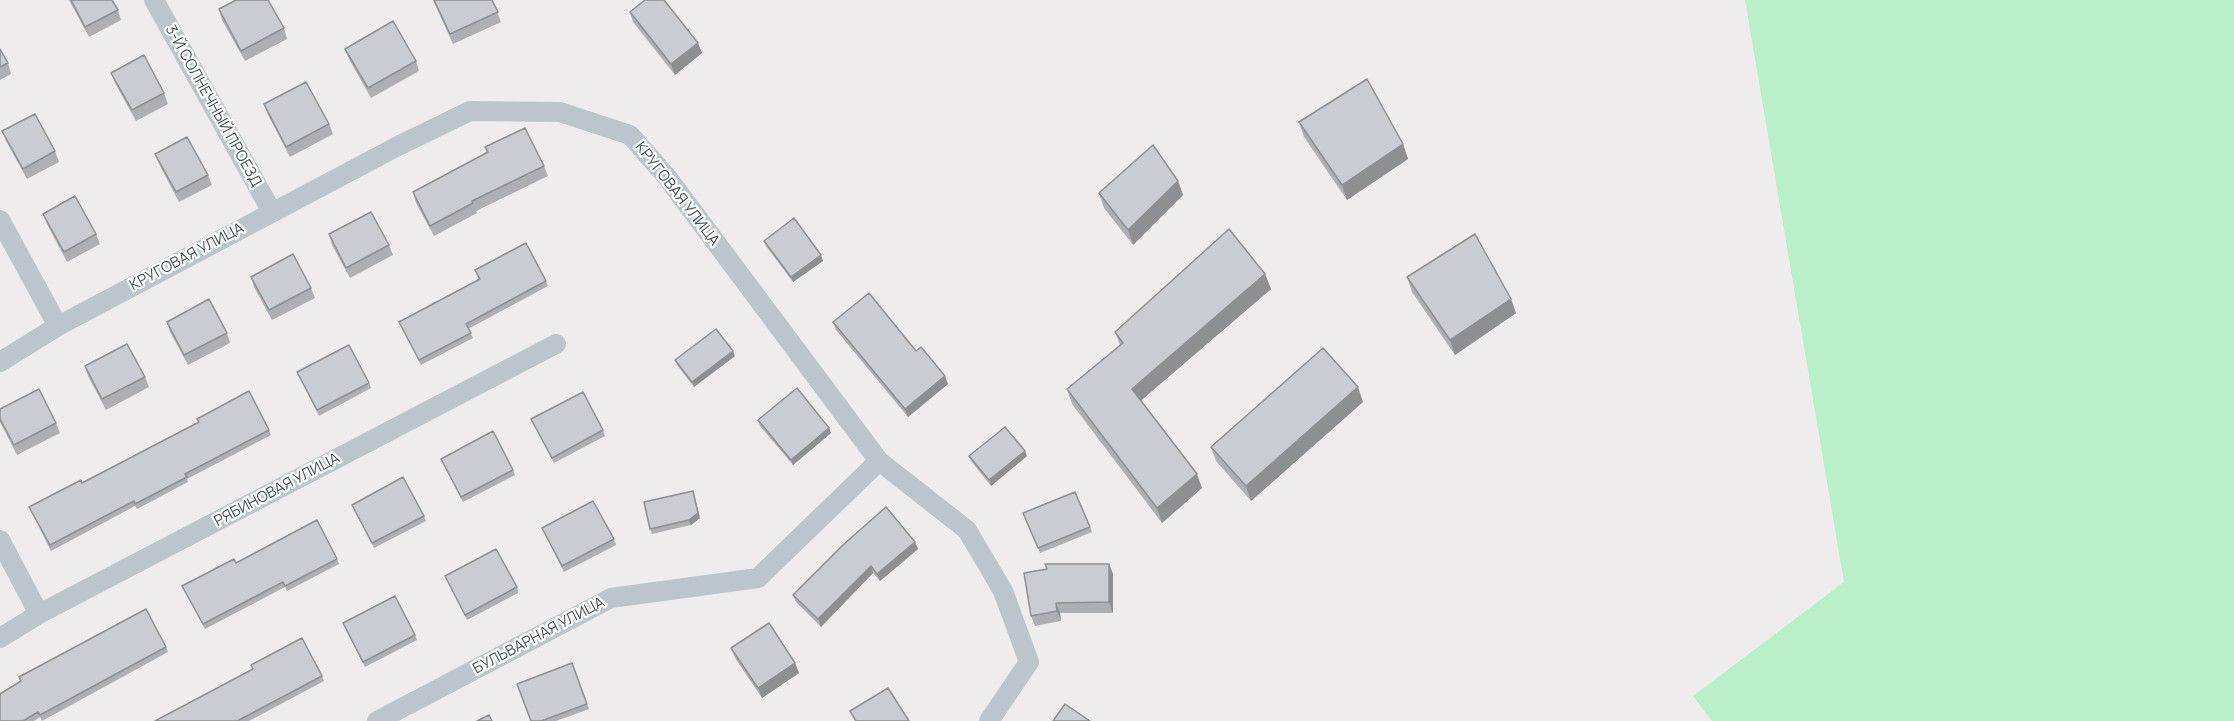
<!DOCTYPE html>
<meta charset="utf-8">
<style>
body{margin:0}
canvas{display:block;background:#f0eced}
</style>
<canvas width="2234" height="721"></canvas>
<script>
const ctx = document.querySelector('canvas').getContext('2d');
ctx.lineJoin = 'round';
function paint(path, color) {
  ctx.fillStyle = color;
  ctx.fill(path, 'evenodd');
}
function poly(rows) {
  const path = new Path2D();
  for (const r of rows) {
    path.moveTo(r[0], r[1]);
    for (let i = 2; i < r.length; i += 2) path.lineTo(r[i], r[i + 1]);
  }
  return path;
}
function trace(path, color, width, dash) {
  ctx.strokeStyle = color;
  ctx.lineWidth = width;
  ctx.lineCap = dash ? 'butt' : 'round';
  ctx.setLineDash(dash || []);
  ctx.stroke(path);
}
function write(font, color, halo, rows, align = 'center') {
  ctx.font = font + ' Manrope,sans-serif';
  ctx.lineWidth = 4.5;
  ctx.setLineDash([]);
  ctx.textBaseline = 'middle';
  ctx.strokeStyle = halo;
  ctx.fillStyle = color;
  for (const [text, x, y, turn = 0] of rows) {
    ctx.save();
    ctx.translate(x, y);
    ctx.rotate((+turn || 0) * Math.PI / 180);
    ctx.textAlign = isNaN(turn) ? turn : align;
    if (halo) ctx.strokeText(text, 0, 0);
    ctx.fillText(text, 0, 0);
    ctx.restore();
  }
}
paint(poly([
 [1745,0,2234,0,2234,721,1712,721,1693,696,1844,582]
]), '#b9efc9');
trace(poly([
 [154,0,272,212],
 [0,220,58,326],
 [0,362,58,326,398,146,470,111,560,112,630,135,667,177,879,461,967,530,1003,591,1029,662,989,721],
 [0,540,39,614],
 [0,638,39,614,556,344],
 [377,721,611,598,758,578,879,461]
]), '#bac6cc', 20);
paint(poly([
 [69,0,112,0,118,10,121,20,89,37],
 [433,0,492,0,501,22,453,44],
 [219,9,284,28,287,39,245,61,222,20],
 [630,12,702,53,675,75,633,22],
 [0,49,8,63,11,74,0,80],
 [345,49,416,61,419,71,371,98,349,59],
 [111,73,164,93,168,104,136,121,115,83],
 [264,104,329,124,333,134,290,157,268,115],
 [1299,122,1403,144,1408,159,1347,200,1304,137],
 [2,131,55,151,59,162,27,179,6,141],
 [485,147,544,166,548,176,476,211,477,213,434,236,416,203,413,192,487,153],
 [155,154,208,175,212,185,179,202,159,164],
 [1178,181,1183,195,1133,245,1104,208,1099,193],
 [43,214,96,234,100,244,67,262,47,224],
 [329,234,389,245,393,255,350,278,332,245],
 [764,241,823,261,793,282,766,246],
 [475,270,546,281,548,286,468,329,473,338,421,365,399,322,479,280],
 [1265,274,1271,289,1140,401,1202,488,1162,523,1072,404,1067,389,1120,345,1115,332],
 [251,277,311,288,315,298,272,320,254,287],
 [1407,277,1516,313,1455,355,1412,292],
 [167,322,227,333,230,343,188,365,170,332],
 [833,322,916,351,948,384,908,417,836,330],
 [735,356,694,387,677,365,675,360],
 [85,366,145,377,149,387,106,410,88,376],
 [297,372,369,383,371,388,319,416],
 [1363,402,1251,501,1216,461,1211,447],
 [0,409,56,423,60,433,17,455,0,422],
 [531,419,603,430,605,436,554,463],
 [758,420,829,428,831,433,793,465,760,426],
 [269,430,271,435,187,479,188,482,137,509,135,506,51,551,29,507,82,483],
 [969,456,1027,456,991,486,971,461],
 [441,459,513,470,515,475,463,502],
 [693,491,700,518,691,525,652,534,650,529],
 [352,505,424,516,426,521,374,548],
 [1023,513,1090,527,1092,532,1040,553],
 [542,528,614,539,616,545,564,572],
 [915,542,918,549,880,581,873,573,821,627,796,602,793,595],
 [337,559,339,564,287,591,285,587,205,629,182,586,236,563],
 [1109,564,1113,574,1113,613,1060,613,1061,621,1035,626,1031,616],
 [445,576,517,587,518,593,467,620],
 [343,623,415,635,417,640,365,667],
 [166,647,168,652,42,721,40,717,34,721,0,721,21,681,19,677],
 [731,648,795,663,799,673,762,698,735,658],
 [572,663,589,709,556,721,531,721],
 [251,665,322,676,324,681,249,721,155,721,253,670]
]), '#adafb5');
paint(poly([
 [698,43,702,53,675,75,671,64],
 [1403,144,1408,159,1347,200,1342,185],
 [1178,181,1183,195,1133,245,1128,230],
 [821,255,823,261,793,282,791,277],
 [1265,274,1271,289,1137,404,1132,389],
 [1511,299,1516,313,1455,355,1450,340],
 [733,351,735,356,694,387,692,382],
 [945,376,948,384,908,417,905,409],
 [1358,387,1363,402,1251,501,1246,486],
 [829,428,831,433,793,465,791,460],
 [1025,451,1027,456,991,486,989,480],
 [1197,474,1202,488,1162,523,1157,508],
 [693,491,700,518,691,525,689,520],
 [915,542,918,549,880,581,877,574],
 [1109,564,1113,574,1113,613,1109,602],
 [871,566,873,573,821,627,818,619],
 [1056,603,1060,613,1061,621,1057,611],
 [795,663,799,673,762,698,758,688]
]), '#8d8f93');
const building = poly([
 [71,0,112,0,118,10,85,27,71,0],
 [236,0,268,0,284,28,241,51,219,9,236,0],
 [434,0,492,0,498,12,450,34,434,0],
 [645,0,664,0,698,43,671,64,630,12,645,0],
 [393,21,416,61,368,88,345,49,393,21],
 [0,49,8,63,0,67,0,49],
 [144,55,164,93,132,110,111,73,144,55],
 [1367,79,1403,144,1342,185,1299,122,1367,79],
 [306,82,329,124,286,147,264,104,306,82],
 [35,114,55,151,23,169,2,131,35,114],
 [525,128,544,166,472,201,473,203,430,226,413,192,488,152,485,147,525,128],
 [187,137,208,175,176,192,155,154,187,137],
 [1153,145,1178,181,1128,230,1099,193,1153,145],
 [75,196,96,234,64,252,43,214,75,196],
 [371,212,389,245,346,268,329,234,371,212],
 [794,218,821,255,791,277,764,241,794,218],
 [1229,229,1265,274,1132,389,1197,474,1157,508,1067,389,1123,343,1115,332,1229,229],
 [1475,234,1511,299,1450,340,1407,277,1475,234],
 [526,243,546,281,466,324,471,333,419,360,399,322,480,279,475,270,526,243],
 [293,254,311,288,269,310,251,277,293,254],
 [869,293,916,351,921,347,945,376,905,409,833,322,869,293],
 [209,299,227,333,184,355,167,322,209,299],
 [716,329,733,351,692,382,675,360,716,329],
 [127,344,145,377,102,399,85,366,127,344],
 [349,345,369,383,317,410,297,372,349,345],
 [1323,348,1358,387,1246,486,1211,447,1323,348],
 [797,388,829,428,791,460,758,420,797,388],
 [39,389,56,423,14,445,0,419,0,409,39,389],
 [249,391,269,430,185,474,187,477,135,504,134,501,50,545,29,507,81,480,82,483,199,422,197,419,249,391],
 [583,392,603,430,552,458,531,419,583,392],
 [1005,427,1025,451,989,480,969,456,1005,427],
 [493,431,513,470,461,497,441,459,493,431],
 [403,477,424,516,372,543,352,505,403,477],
 [693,491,698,513,689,520,650,529,644,502,693,491],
 [1075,492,1090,527,1038,548,1023,513,1075,492],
 [593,501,614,539,562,566,542,528,593,501],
 [886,507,915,542,877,574,871,566,818,619,793,595,844,544,886,507],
 [317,520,337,559,285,586,283,582,203,624,182,586,234,559,236,563,317,520],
 [496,549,517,587,465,615,445,576,496,549],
 [1045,564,1109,564,1109,602,1056,603,1057,611,1031,616,1024,573,1047,569,1045,564],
 [395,596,415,635,363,662,343,623,395,596],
 [146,609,166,647,40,715,38,712,23,721,0,721,0,694,21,681,19,677,146,609],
 [769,623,795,663,758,688,731,648,769,623],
 [302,638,322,676,239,720,239,721,155,721,253,669,251,665,302,638],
 [572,663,587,704,541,721,531,721,517,684,572,663],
 [888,688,909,721,856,721,850,711,888,688],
 [1065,704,1090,721,1053,721,1065,704],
 [489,715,492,721,477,721,489,715]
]);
paint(building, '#c9ccd2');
trace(building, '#8d8f93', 1.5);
write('15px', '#45525a', '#fff', [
 ["3-Й СОЛНЕЧНЫЙ ПРОЕЗД",213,106,61],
 ["КРУГОВАЯ УЛИЦА",677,194,52],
 ["КРУГОВАЯ УЛИЦА",187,257,-28],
 ["РЯБИНОВАЯ УЛИЦА",277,490,-28],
 ["БУЛЬВАРНАЯ УЛИЦА",539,636,-28]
]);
</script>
